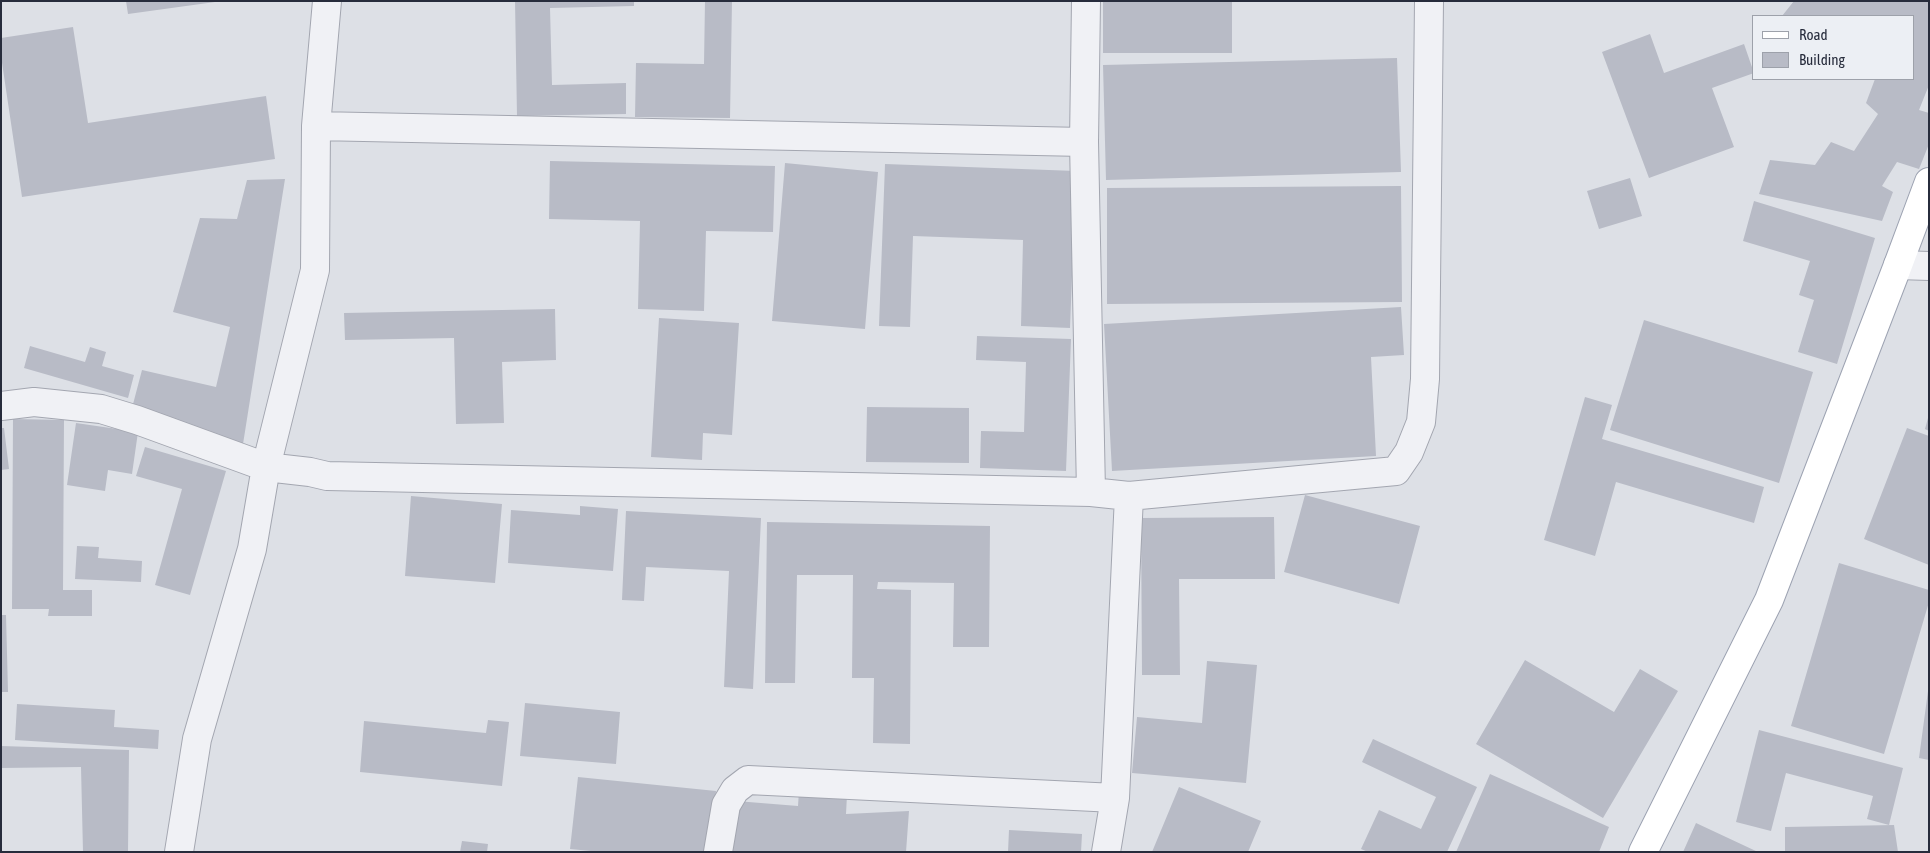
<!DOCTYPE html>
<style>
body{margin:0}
#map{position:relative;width:1930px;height:853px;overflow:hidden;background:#dde0e6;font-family:"Asap Condensed",sans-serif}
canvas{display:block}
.frame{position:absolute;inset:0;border:2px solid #272c3c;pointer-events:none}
.legend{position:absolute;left:1752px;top:15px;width:162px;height:65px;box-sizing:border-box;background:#eceff4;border:1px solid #9da1aa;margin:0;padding:6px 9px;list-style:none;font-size:15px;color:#272c3c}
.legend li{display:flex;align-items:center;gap:10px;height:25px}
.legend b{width:25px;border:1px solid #9da1aa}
</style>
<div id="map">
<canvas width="1930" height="853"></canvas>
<div class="frame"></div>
<ul class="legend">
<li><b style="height:6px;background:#fff"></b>Road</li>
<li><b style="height:14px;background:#b8bbc6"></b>Building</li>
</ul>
</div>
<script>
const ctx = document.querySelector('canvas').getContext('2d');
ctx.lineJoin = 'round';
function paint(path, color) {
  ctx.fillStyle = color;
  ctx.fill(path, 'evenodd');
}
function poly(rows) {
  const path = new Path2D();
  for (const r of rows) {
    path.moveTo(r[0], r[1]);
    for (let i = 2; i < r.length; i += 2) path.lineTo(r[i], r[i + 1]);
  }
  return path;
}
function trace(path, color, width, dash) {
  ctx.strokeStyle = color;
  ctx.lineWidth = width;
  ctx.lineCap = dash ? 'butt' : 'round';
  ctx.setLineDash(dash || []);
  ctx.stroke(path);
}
paint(poly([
 [126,1,215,1,215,2,128,14],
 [515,1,634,1,634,6,550,8,552,85,626,83,626,114,517,116],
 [705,1,732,1,730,118,635,117,636,63,704,64],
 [1103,1,1232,1,1232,53,1103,53],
 [1794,1,1929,1,1929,85,1919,110,1929,113,1929,144,1919,169,1897,162,1882,186,1893,192,1882,221,1759,194,1770,160,1815,165,1831,142,1854,151,1878,114,1866,103,1875,79,1914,79,1914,16,1782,16],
 [73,27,88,123,266,96,275,159,22,197,1,56,1,38],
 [1650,34,1664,73,1744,44,1754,73,1712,88,1734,147,1649,178,1602,52],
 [1397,58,1401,172,1106,180,1103,65],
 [550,161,775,166,773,232,706,231,704,311,638,309,640,221,549,219],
 [785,163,878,172,865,329,772,321],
 [885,164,1076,171,1070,328,1021,326,1023,240,913,236,910,327,879,326],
 [1630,178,1642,216,1599,229,1587,191],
 [285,179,243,444,132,408,142,370,216,387,230,327,173,312,200,218,237,219,247,180],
 [1401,186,1402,302,1107,304,1107,188],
 [1754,201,1875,238,1837,364,1798,352,1814,300,1799,295,1810,261,1743,241],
 [1401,307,1404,355,1371,357,1376,456,1112,471,1104,324],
 [555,309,556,360,502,362,504,423,456,424,454,338,345,340,344,313],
 [659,318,739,323,732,435,703,433,702,460,651,457],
 [1644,320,1813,372,1779,483,1610,430],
 [977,336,1071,339,1066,471,980,468,981,431,1024,432,1026,362,976,360],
 [30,346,85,362,90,347,106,352,102,366,134,375,128,398,24,368],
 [1585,397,1612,405,1602,439,1764,487,1754,523,1616,482,1595,556,1544,540],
 [867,407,969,408,969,463,866,462],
 [1928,418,1929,418,1929,431,1925,429],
 [13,419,64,420,63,590,92,590,92,616,48,616,49,609,12,609],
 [76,423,138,432,132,474,108,470,105,491,67,485],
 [1,428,4,428,9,469,1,470],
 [1907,428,1929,436,1929,565,1864,539],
 [145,447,226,471,190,595,155,585,182,489,136,476],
 [1305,495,1420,526,1399,604,1284,572],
 [411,496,502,504,495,583,405,576],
 [580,506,618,509,613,571,508,563,511,510,580,515],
 [626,511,761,518,753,689,724,687,729,571,646,567,644,601,622,600],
 [1274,517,1275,579,1179,579,1180,675,1142,675,1141,518],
 [767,522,990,526,989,647,953,647,954,583,878,582,877,589,911,590,910,744,873,743,874,678,852,678,853,575,797,575,795,683,765,683],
 [77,546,99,547,98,558,142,561,141,582,75,579],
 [1839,563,1929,590,1929,602,1884,754,1791,726],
 [1,615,6,615,8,692,1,692],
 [1525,660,1614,712,1640,669,1678,691,1603,818,1476,744],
 [1207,661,1257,665,1246,783,1132,773,1137,717,1202,723],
 [1928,691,1929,691,1929,760,1919,758],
 [525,703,620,712,616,764,520,756],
 [17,704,115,710,114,727,159,730,158,749,15,740],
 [488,720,509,722,502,786,360,772,364,721,486,733],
 [1759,730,1903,768,1889,825,1867,819,1873,796,1786,773,1771,831,1736,822],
 [1373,739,1477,787,1447,852,1368,852,1361,849,1379,810,1421,829,1436,797,1362,762],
 [1,746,129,750,128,852,83,852,81,767,1,768],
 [1490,774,1609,827,1599,852,1456,852],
 [578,777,716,791,710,852,601,852,570,849],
 [1179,787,1261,821,1248,852,1152,852],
 [799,791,847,795,846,814,909,811,906,852,732,852,736,801,798,806],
 [1696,823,1758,852,1683,852],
 [1894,825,1898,852,1785,852,1785,827],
 [1009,830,1082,834,1081,852,1008,852],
 [462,841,488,844,487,852,460,852]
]), '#b8bbc6');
const minor = poly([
 [1086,1,1084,142,1091,492],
 [316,126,1084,142],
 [1898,265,1929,266],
 [1,406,34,402,101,409,137,420,266,467,310,472,327,476,1091,492,1129,496,1115,798,748,780,735,790,726,805,718,852],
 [1129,496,1396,471,1409,452,1421,422,1425,379,1429,1],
 [179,852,197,739,252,549,266,467,315,270,316,126,327,1],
 [1106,852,1115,798]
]);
const major = poly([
 [1643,852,1769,600,1898,265,1929,182]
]);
trace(minor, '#a3a6b0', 30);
trace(major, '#9da3b2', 30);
trace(minor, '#f0f1f5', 28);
trace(major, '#fff', 28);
</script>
